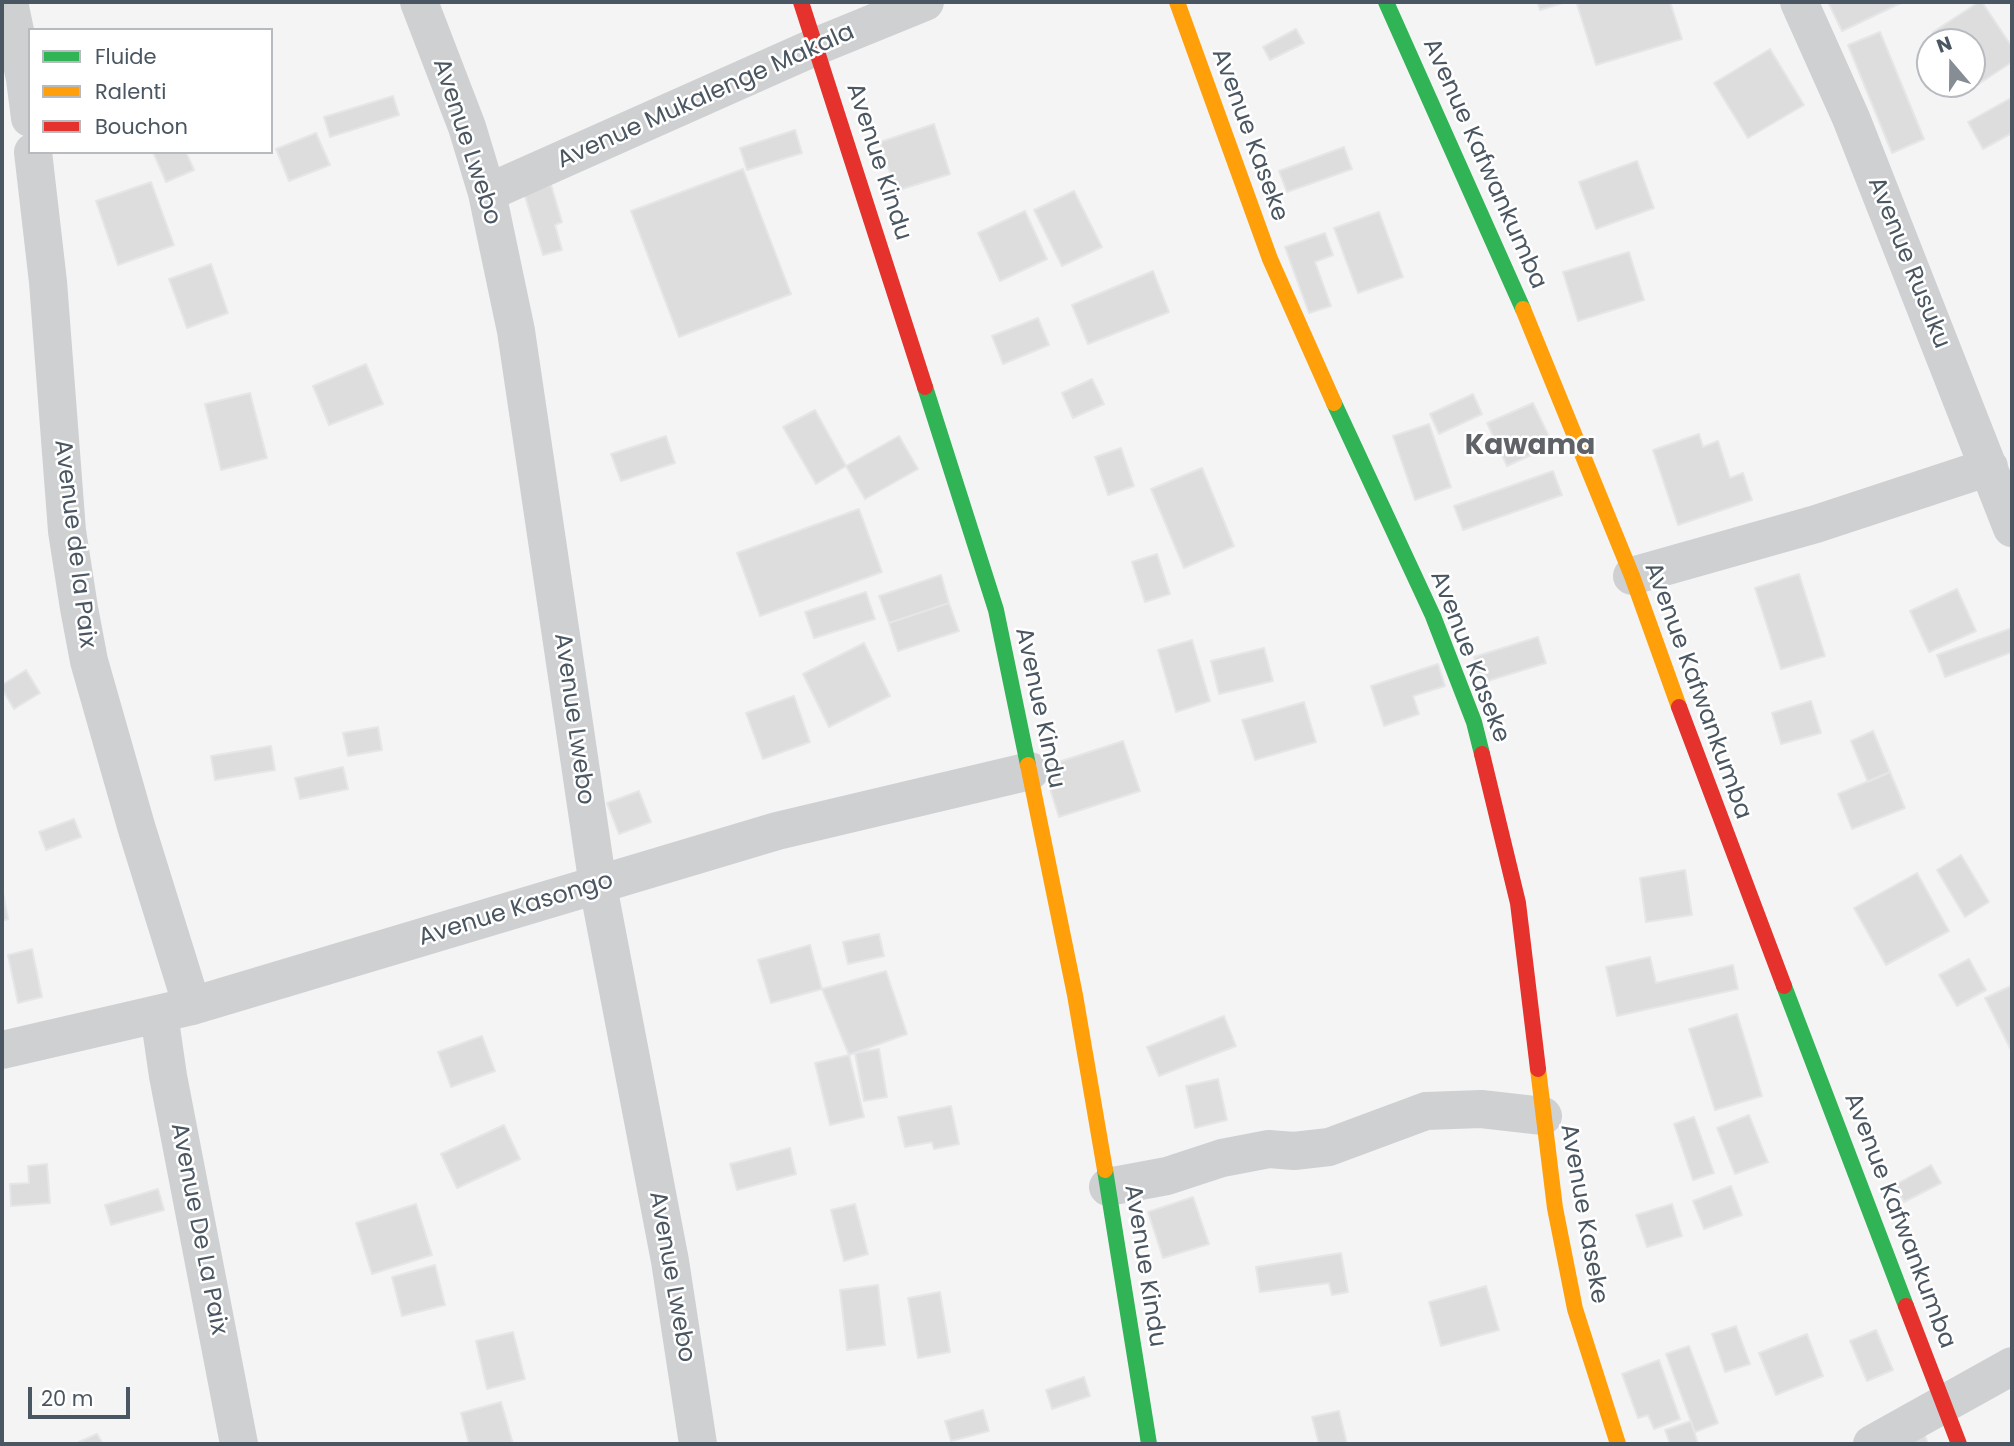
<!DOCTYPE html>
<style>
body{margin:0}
#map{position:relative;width:2014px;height:1446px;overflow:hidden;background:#f4f4f4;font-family:Poppins,sans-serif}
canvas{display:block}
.frame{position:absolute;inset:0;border:4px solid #4a5661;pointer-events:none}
.legend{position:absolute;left:28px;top:28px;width:245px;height:126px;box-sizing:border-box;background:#fff;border:2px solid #b7bbc0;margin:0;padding:9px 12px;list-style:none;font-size:21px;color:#4a5661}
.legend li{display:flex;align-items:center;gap:14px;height:35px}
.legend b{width:35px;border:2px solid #b7bbc0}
.north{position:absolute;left:1916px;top:28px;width:70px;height:70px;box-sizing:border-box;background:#fff;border:2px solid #b7bbc0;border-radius:50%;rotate:340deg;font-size:19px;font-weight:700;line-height:28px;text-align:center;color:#4a5661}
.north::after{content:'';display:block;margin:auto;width:24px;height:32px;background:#868d94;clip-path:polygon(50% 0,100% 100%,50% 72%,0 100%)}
.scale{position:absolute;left:28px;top:1387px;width:102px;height:32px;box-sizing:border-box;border:4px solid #4a5661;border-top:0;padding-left:9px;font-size:21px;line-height:24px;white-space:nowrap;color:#4a5661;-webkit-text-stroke:5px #fff;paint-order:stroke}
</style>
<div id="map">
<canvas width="2014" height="1446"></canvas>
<div class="frame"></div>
<ul class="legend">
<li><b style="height:9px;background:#30b455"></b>Fluide</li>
<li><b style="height:9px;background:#ff9f0a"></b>Ralenti</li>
<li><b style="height:9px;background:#e5322d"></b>Bouchon</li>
</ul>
<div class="north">N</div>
<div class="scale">20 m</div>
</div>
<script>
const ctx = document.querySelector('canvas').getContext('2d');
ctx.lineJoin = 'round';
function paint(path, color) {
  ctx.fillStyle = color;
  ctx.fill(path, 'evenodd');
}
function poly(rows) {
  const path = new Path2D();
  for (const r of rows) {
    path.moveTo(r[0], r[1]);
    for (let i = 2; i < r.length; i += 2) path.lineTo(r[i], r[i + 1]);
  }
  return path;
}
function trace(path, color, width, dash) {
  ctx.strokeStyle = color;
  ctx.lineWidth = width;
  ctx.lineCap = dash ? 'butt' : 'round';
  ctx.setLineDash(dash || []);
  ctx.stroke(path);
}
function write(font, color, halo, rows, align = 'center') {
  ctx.font = font + ' Poppins,sans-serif';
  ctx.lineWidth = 5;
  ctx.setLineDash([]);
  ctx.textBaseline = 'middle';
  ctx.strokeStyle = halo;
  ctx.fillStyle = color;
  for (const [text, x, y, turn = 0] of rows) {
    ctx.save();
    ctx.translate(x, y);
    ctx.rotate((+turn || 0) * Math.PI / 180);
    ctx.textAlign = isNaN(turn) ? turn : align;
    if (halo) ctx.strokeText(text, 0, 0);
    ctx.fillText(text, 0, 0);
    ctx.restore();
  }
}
const building = poly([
 [1537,2,1566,2,1540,10,1537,2],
 [1584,2,1670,2,1682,39,1596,65,1577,4,1584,2],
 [1828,2,1903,2,1842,31,1828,2],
 [1979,2,1982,2,2012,47,2012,62,1971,89,1968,84,1972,84,1972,42,1940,42,1933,32,1979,2],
 [1296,29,1304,43,1270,60,1263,47,1296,29],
 [1880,32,1924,139,1892,153,1848,45,1880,32],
 [1770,49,1804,105,1748,138,1714,83,1770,49],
 [393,96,399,115,330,137,324,117,393,96],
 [2011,98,2012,133,1983,149,1968,122,2011,98],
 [934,124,950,174,896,191,880,142,934,124],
 [795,130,802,153,747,170,740,148,795,130],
 [316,133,330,165,289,181,276,149,316,133],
 [1344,147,1352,169,1287,192,1279,171,1344,147],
 [153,152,186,152,194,170,166,182,153,152],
 [1637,161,1654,208,1596,229,1579,182,1637,161],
 [743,169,791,294,679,337,631,211,743,169],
 [151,182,174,245,118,265,96,201,151,182],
 [551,185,562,222,555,225,562,250,543,255,524,193,551,185],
 [1074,191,1102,247,1062,266,1034,210,1074,191],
 [1025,211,1047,259,1000,281,978,233,1025,211],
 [1379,212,1403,277,1358,293,1334,228,1379,212],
 [1325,233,1333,255,1315,262,1331,306,1309,313,1285,247,1325,233],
 [1629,252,1644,300,1578,321,1563,272,1629,252],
 [211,264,228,313,187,328,169,279,211,264],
 [1153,271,1169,312,1088,344,1072,305,1153,271],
 [1038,318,1049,345,1003,364,992,336,1038,318],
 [366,364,383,404,329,425,313,386,366,364],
 [1092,379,1104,404,1073,418,1062,393,1092,379],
 [250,393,267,458,221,470,205,404,250,393],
 [1473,394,1482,414,1439,434,1430,414,1473,394],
 [1533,403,1553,445,1507,466,1487,423,1533,403],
 [815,410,846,466,816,484,783,427,815,410],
 [1429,424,1451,487,1415,500,1393,436,1429,424],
 [1699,434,1703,447,1718,441,1730,478,1743,473,1752,500,1678,525,1653,450,1699,434],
 [666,436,675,463,621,481,611,454,666,436],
 [899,436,918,469,865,499,846,466,899,436],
 [1121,448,1134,486,1108,495,1095,457,1121,448],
 [1202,468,1234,546,1184,568,1151,489,1202,468],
 [1553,471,1562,495,1463,530,1454,506,1553,471],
 [859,509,882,572,760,616,737,553,859,509],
 [1157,554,1170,594,1145,602,1132,562,1157,554],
 [1799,574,1825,656,1781,669,1755,588,1799,574],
 [941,575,949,603,889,623,879,596,941,575],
 [1957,589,1976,631,1929,652,1910,611,1957,589],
 [866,592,875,619,814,638,805,612,866,592],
 [949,603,959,631,898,651,889,623,949,603],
 [2012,628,2012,652,1945,677,1937,655,2012,628],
 [1538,637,1546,663,1481,683,1474,657,1538,637],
 [1192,640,1210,701,1176,712,1158,650,1192,640],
 [864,643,890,696,829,727,803,674,864,643],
 [1264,648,1273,681,1219,694,1211,661,1264,648],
 [1438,664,1445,686,1413,696,1419,714,1384,726,1371,686,1438,664],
 [26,670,40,693,14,709,2,689,2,685,26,670],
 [794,696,810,742,763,759,746,713,794,696],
 [1811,701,1821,733,1781,744,1772,713,1811,701],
 [1304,702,1316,742,1255,760,1242,720,1304,702],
 [378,727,382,750,348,756,343,733,378,727],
 [1873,731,1890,772,1868,782,1851,741,1873,731],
 [1123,741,1140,791,1059,817,1043,767,1123,741],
 [271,746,275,770,215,780,211,756,271,746],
 [343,767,348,789,300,799,295,778,343,767],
 [1890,772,1905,808,1852,829,1838,794,1890,772],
 [639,791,651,822,619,834,607,803,639,791],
 [74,819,81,837,46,850,39,832,74,819],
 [1961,855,1989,902,1965,917,1937,870,1961,855],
 [1685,870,1692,915,1646,922,1640,878,1685,870],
 [1917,873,1949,931,1886,965,1854,908,1917,873],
 [2,888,8,919,2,921,2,888],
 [879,934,884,956,848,964,843,942,879,934],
 [810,945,822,989,771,1003,758,960,810,945],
 [32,949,42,997,18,1003,8,955,32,949],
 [1650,957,1656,983,1733,965,1738,989,1617,1016,1606,967,1650,957],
 [1969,959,1986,990,1957,1006,1939,975,1969,959],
 [886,971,907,1034,849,1055,822,989,886,971],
 [2011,986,2012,989,2012,1052,1985,998,2011,986],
 [1737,1014,1762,1096,1715,1110,1689,1029,1737,1014],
 [1224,1016,1236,1046,1159,1076,1147,1047,1224,1016],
 [482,1036,495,1071,451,1087,438,1052,482,1036],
 [879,1049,887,1097,864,1101,855,1053,879,1049],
 [849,1055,864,1117,830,1125,815,1063,849,1055],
 [1218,1079,1227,1120,1195,1128,1186,1086,1218,1079],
 [951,1106,959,1144,934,1149,932,1142,905,1147,898,1117,951,1106],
 [1749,1115,1768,1162,1735,1174,1717,1128,1749,1115],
 [1694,1117,1714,1173,1693,1180,1674,1124,1694,1117],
 [504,1125,520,1159,457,1188,441,1154,504,1125],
 [790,1148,796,1174,737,1190,730,1164,790,1148],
 [47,1164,50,1203,11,1206,10,1184,29,1183,28,1166,47,1164],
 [1931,1165,1941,1183,1904,1202,1895,1185,1931,1165],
 [1731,1186,1742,1215,1704,1229,1693,1201,1731,1186],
 [158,1189,164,1210,111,1225,105,1205,158,1189],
 [1193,1197,1209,1244,1163,1258,1148,1212,1193,1197],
 [416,1204,432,1255,372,1274,356,1223,416,1204],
 [855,1204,868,1254,844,1261,831,1210,855,1204],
 [1672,1204,1682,1236,1647,1247,1636,1215,1672,1204],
 [1341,1253,1348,1292,1332,1295,1329,1283,1260,1292,1256,1267,1341,1253],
 [435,1265,445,1305,402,1316,392,1277,435,1265],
 [878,1285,885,1345,847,1350,840,1290,878,1285],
 [1486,1286,1499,1330,1441,1346,1429,1302,1486,1286],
 [940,1292,950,1352,918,1358,908,1298,940,1292],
 [1736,1326,1750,1364,1725,1372,1712,1334,1736,1326],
 [1876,1330,1893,1370,1867,1381,1850,1341,1876,1330],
 [513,1332,525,1379,487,1389,476,1341,513,1332],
 [1807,1334,1823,1376,1776,1395,1759,1353,1807,1334],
 [1689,1346,1718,1423,1695,1432,1666,1354,1689,1346],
 [1659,1360,1680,1419,1654,1429,1648,1415,1638,1418,1622,1374,1659,1360],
 [1084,1377,1090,1396,1052,1409,1046,1390,1084,1377],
 [501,1402,513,1444,469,1444,461,1413,501,1402],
 [983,1410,989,1431,951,1441,945,1421,983,1410],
 [1339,1411,1347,1444,1319,1444,1312,1417,1339,1411],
 [1691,1421,1698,1444,1670,1444,1665,1430,1691,1421],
 [1923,1429,1928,1444,1894,1444,1923,1429],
 [97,1434,103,1444,80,1444,79,1442,97,1434]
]);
paint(building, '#ddddde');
trace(building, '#e5e6e7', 2);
trace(poly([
 [9,2,25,79,30,118],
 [419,2,467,127,487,193,516,331,598,886,670,1261,698,1444],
 [1799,2,1851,118,2012,528],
 [33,152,48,282,67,531,79,608,89,661,136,826,192,1006],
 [487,193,817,46,925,2],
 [1632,576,1816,524,1989,467],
 [159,1014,168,1076,239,1444],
 [2,1050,192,1006,777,831,1030,771],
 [1108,1187,1167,1176,1222,1158,1269,1149,1294,1151,1329,1147,1426,1111,1481,1109,1543,1116],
 [1872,1444,2012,1366]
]), '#ced0d2', 38);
trace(poly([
 [1386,2,1523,309],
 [925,387,996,610,1028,765],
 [1334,403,1433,616,1474,722,1482,754],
 [1784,986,1906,1306],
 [1105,1170,1149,1444]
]), '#30b455', 16);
trace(poly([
 [1177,2,1270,259,1334,403],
 [1523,309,1632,576,1679,707],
 [1028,765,1075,995,1105,1170],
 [1538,1069,1555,1208,1575,1309,1618,1444]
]), '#ff9f0a', 16);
trace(poly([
 [801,2,925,387],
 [1679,707,1784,986],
 [1482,754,1518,903,1538,1069],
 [1906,1306,1959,1444]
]), '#e5322d', 16);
write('24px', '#4a5661', '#fff', [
 ["Avenue Mukalenge Makala",706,97,-24],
 ["Avenue Kaseke",1249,135,70],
 ["Avenue Lwebo",466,142,72],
 ["Avenue Kindu",878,162,72],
 ["Avenue Kafwankumba",1484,164,66],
 ["Avenue Rusuku",1908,263,68],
 ["Avenue de la Paix",74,544,83],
 ["Avenue Kaseke",1469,657,69],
 ["Avenue Kafwankumba",1697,691,70],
 ["Avenue Kindu",1039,708,78],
 ["Avenue Lwebo",573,719,82],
 ["Avenue Kasongo",516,910,-17],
 ["Avenue Kaseke",1583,1214,80],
 ["Avenue Kafwankumba",1899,1221,69],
 ["Avenue De La Paix",198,1229,79],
 ["Avenue Kindu",1144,1266,81],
 ["Avenue Lwebo",671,1277,80]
]);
write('bold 28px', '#5f6368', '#fff', [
 ["Kawama",1530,447]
]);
</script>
